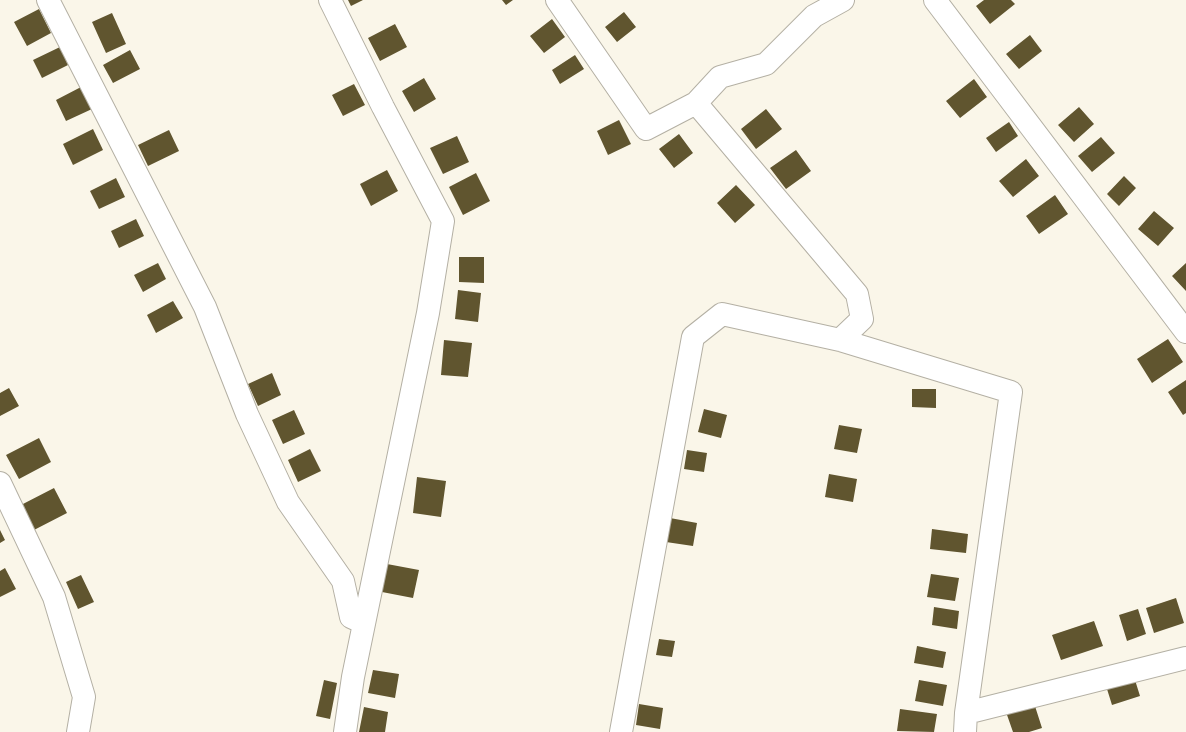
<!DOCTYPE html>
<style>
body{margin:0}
canvas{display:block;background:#faf6e9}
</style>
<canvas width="1186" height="732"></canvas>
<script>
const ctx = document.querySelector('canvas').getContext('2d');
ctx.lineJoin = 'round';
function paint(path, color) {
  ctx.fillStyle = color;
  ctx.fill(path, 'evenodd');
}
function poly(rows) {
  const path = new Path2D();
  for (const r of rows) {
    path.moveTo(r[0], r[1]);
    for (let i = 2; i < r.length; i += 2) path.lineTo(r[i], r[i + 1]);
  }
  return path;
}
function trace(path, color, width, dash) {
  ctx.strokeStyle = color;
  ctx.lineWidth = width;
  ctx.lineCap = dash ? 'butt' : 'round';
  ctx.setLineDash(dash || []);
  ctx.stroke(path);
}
paint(poly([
 [348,0,363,0,351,6],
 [502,0,513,0,506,5],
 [984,0,1011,0,1015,4,990,24,976,6],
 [39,9,51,33,27,46,14,22],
 [624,12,636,27,617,42,605,27],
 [112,13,126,44,106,53,92,22],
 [552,19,565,37,544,53,530,36],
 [395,24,407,47,380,61,368,38],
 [1030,35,1042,51,1019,69,1006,54],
 [60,47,68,65,42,78,33,60],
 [130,50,140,69,113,83,103,65],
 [575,55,584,69,560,84,552,70],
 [424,78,436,99,414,112,402,91],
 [974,79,987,97,960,118,946,101],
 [354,84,365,105,343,116,332,95],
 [81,87,92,109,66,121,56,100],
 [1079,107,1094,124,1074,142,1058,125],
 [766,109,782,129,756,149,741,129],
 [619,120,631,144,608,155,597,131],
 [1009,122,1018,136,996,152,986,138],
 [93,129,103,150,73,165,63,144],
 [169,130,179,151,148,166,138,145],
 [679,134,693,153,674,168,659,149],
 [457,136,469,162,443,174,430,148],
 [1101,137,1115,153,1092,172,1078,156],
 [796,150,811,171,786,189,770,168],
 [1026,159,1039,176,1013,197,999,181],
 [387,170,398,191,371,206,360,184],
 [476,173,490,201,463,215,449,187],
 [1124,176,1136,188,1119,206,1107,194],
 [116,178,125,197,99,209,90,191],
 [736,185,755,205,735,223,717,203],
 [1055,195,1068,214,1039,234,1026,216],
 [1154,211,1174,228,1158,246,1138,229],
 [136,219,144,236,119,248,111,231],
 [459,257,484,257,484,283,459,282],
 [158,263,166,279,143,292,134,275],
 [1186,263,1186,291,1172,276],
 [458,290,481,293,478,322,455,319],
 [173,301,183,318,156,333,147,315],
 [1168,339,1183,362,1152,383,1137,359],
 [444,340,472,343,468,377,441,375],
 [272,373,281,395,258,406,248,384],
 [1186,380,1186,413,1183,415,1168,392],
 [9,388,19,406,0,416,0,393],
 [912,389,936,389,936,408,912,407],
 [704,409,727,415,721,438,698,432],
 [294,410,305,434,283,444,272,420],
 [839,425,862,429,857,453,834,449],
 [39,438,51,462,19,479,6,455],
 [310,449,321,471,298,482,288,460],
 [687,450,707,453,704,472,684,469],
 [829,474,857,479,853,502,825,497],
 [417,477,446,481,441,517,413,513],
 [54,488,67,513,34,530,21,505],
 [670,518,697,523,693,546,666,542],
 [932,529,968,534,966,553,930,549],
 [0,530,5,540,0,543],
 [387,564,419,570,413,598,382,592],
 [5,568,16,589,0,597,0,571],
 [931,574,959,578,955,601,927,597],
 [81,575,94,602,78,609,66,582],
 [1176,598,1184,623,1154,633,1146,608],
 [934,607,959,611,957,629,932,625],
 [1138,609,1146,634,1127,641,1119,615],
 [1094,621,1103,646,1061,660,1052,635],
 [659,639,675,641,672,657,656,655],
 [917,646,946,652,943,668,914,663],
 [373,670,399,674,395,698,368,693],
 [324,680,337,683,330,719,316,716],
 [919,680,947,685,943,706,915,701],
 [1135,680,1140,696,1112,705,1107,689],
 [1034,703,1042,728,1029,732,1013,732,1006,712],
 [639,704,663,708,660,729,636,725],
 [364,707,388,712,385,732,359,732],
 [900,709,937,714,934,732,897,731]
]), '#60552f');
const minor = poly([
 [48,0,205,307,247,414,288,502,343,581,351,617,364,623],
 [330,0,383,107,443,221,428,313,353,677,345,732],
 [557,0,646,129,696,103,720,77,766,64,814,16,843,0],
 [935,0,1186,332],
 [696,103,857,294,862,319,840,340],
 [0,483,54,597,84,697,78,732],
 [966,713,1186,658],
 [621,732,693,337,722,314,840,340,1011,392,966,713,965,732]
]);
trace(minor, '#b4b0a4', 24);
trace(minor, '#fff', 22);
</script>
